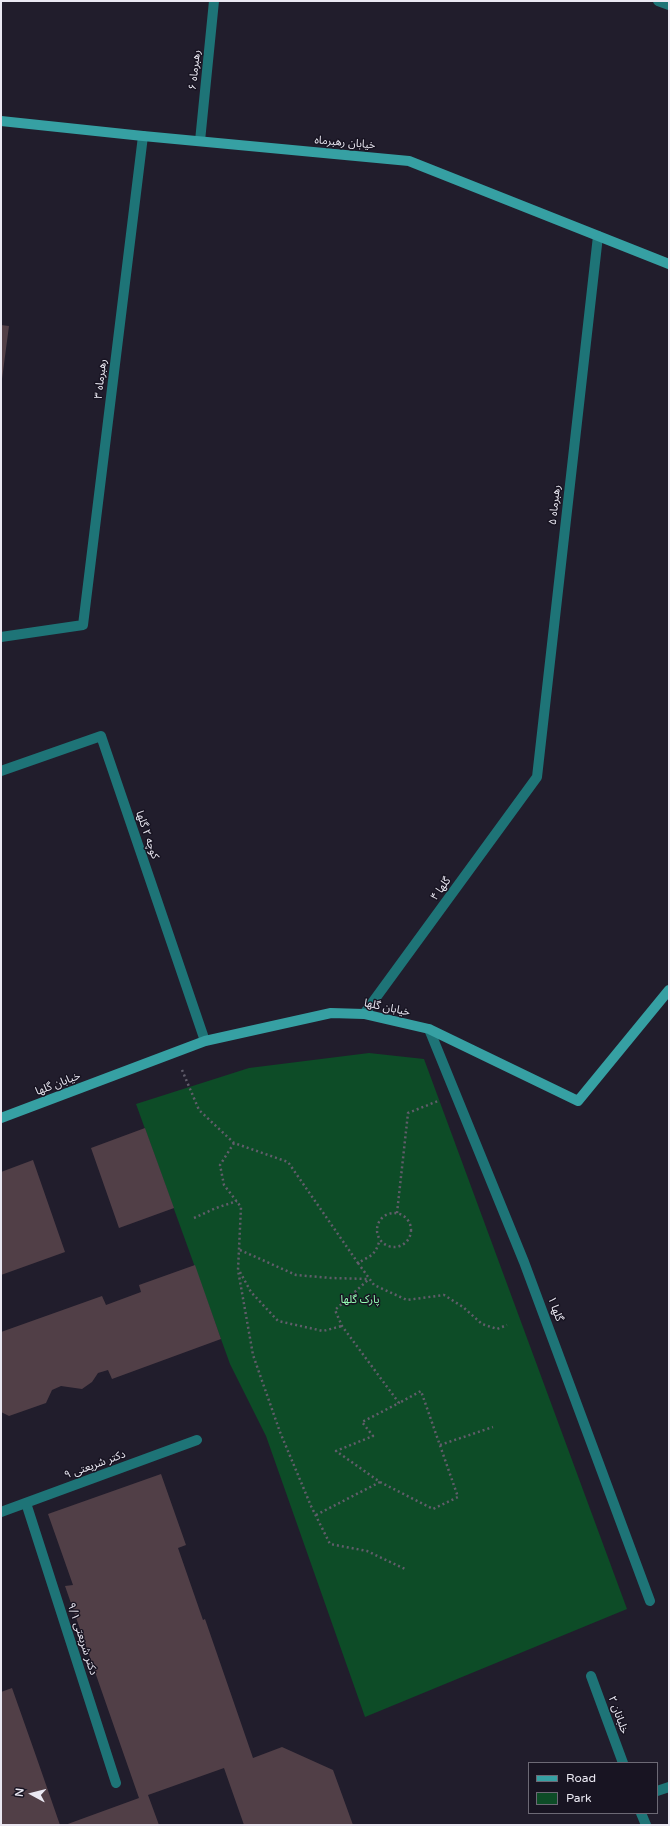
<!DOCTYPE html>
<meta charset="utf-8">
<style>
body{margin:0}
#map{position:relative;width:670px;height:1826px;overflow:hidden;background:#211d2c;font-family:"Varela Round",sans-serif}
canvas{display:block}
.frame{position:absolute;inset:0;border:2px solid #eae8f2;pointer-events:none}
.legend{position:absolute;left:528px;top:1762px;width:130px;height:52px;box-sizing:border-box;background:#181422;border:1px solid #6c6975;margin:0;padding:5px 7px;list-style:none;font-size:12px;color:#eae8f2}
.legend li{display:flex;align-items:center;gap:8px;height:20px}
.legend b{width:20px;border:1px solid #6c6975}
.north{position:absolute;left:12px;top:1774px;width:40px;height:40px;-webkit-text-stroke:3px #181422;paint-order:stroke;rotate:277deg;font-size:11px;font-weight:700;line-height:16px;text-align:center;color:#eae8f2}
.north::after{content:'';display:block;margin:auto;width:14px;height:18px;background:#eae8f2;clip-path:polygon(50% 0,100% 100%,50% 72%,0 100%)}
</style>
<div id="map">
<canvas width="670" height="1826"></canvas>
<div class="frame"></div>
<ul class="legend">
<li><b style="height:5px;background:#36a0a3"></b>Road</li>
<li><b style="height:11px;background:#0d4c27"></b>Park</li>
</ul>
<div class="north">N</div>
</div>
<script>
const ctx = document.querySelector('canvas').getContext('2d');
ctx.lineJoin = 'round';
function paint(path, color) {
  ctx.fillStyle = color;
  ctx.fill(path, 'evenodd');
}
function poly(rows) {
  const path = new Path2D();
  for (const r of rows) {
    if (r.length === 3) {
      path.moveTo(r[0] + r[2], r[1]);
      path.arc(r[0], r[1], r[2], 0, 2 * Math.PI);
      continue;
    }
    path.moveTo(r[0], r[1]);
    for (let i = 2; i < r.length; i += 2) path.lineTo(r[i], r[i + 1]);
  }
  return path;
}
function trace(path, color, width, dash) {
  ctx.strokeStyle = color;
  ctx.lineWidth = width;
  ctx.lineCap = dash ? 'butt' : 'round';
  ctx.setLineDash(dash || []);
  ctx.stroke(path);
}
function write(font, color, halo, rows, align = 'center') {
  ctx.font = font + ' "Varela Round","Noto Sans Arabic",sans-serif';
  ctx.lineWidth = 3;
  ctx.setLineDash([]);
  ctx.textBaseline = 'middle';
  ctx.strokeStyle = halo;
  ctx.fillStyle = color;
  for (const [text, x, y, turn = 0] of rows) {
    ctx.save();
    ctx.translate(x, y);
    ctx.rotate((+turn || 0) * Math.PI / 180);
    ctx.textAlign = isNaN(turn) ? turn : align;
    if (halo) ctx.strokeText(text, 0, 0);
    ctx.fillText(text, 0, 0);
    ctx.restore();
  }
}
paint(poly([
 [369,1053,424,1059,627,1609,365,1717,266,1436,230,1364,136,1104,249,1068]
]), '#0d4c27');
paint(poly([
 [1,325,9,326,2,379,1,379],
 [145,1128,174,1208,119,1228,91,1148],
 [33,1160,65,1252,1,1275,1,1172],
 [195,1265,221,1339,112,1379,108,1370,98,1373,92,1382,82,1389,61,1386,52,1390,46,1403,9,1416,1,1412,1,1332,102,1296,106,1305,141,1292,139,1285],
 [161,1474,186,1545,178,1548,203,1620,205,1619,253,1758,282,1747,333,1770,353,1825,244,1825,224,1768,148,1795,159,1825,65,1825,139,1798,65,1586,73,1585,48,1514],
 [12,1688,36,1756,60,1825,1,1825,1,1692]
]), '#513f47');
trace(poly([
 [182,1070,199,1110,234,1143,288,1162,358,1263,372,1255,376,1250,380,1240],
 [234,1143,220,1165,224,1185,241,1207,238,1270,253,1355,280,1432,311,1506,330,1544,367,1551,405,1569],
 [394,1230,17],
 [397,1213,408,1113,438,1101],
 [194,1218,216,1208,237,1201],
 [240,1250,296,1275,331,1278,369,1279],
 [358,1263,374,1285,407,1300,444,1295,463,1307,482,1324,497,1329,507,1325],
 [240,1272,251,1292,278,1321,323,1331,342,1326],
 [440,1445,493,1427],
 [380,1482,433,1509,458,1497,421,1391,399,1403],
 [316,1515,380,1482,336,1451,373,1436,362,1422,399,1403,342,1326,335,1310,369,1279]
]), '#615d6b', 2.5, [2, 3]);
trace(poly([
 [658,1,669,5],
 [200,141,214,1],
 [1,637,83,625,143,136],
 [1,771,101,736,205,1041],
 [364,1014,537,777,598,236],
 [429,1029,524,1262,650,1601],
 [26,1503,116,1783],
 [1,1512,197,1440],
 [591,1676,623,1763],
 [657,1791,669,1787],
 [641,1813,646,1825]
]), '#1e7477', 10);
trace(poly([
 [1,121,143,136,409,161,669,264],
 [1,1118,205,1041,331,1013,364,1014,429,1029,578,1101,669,990]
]), '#36a0a3', 10);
write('11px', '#eae8f2', '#181422', [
 ["۶ رهبرماه",195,70,-84],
 ["خیابان رهبرماه",345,143,5],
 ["۳ رهبرماه",101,379,-83],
 ["۵ رهبرماه",555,505,-84],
 ["کوچه ۲ گلها",147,835,71],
 ["۴ گلها",441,889,-54],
 ["خیابان گلها",387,1008,12],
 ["خیابان گلها",58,1084,-21],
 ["۱ گلها",555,1309,70],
 ["دکتر شریعتی ۹",95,1465,-20],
 ["دکتر شریعتی ۹/۱",82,1639,72],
 ["۲ خلبانان",618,1715,70]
]);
write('11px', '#95ffb4', '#181422', [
 ["پارک گلها",360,1300]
]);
</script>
